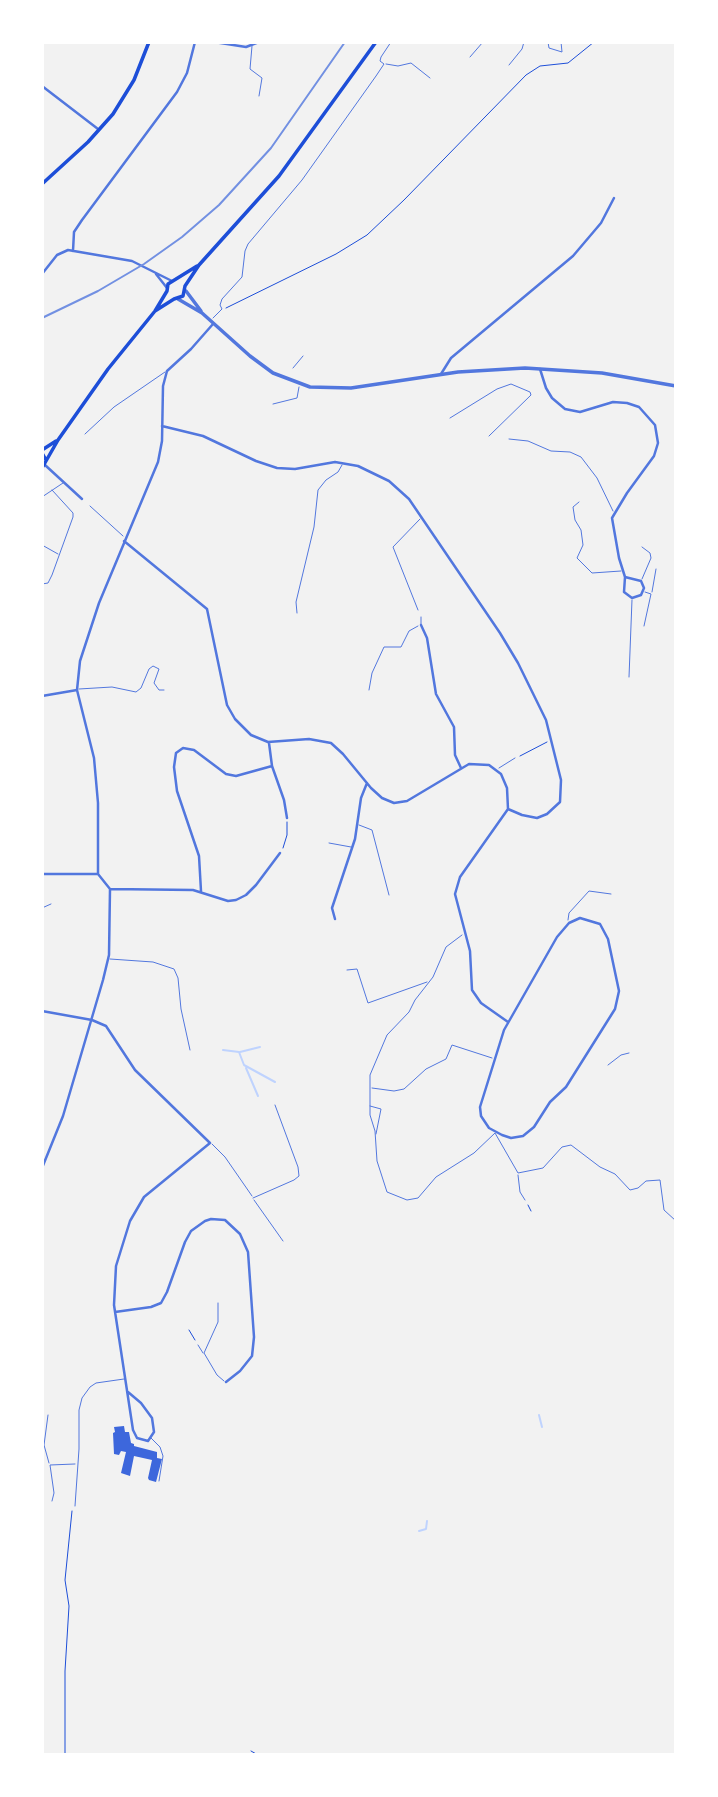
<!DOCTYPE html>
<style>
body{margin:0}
#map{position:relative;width:718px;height:1797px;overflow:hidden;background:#f2f2f2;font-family:Georgia,serif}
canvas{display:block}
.frame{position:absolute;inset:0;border:44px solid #fff;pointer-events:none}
</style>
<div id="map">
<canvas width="718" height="1797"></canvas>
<div class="frame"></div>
</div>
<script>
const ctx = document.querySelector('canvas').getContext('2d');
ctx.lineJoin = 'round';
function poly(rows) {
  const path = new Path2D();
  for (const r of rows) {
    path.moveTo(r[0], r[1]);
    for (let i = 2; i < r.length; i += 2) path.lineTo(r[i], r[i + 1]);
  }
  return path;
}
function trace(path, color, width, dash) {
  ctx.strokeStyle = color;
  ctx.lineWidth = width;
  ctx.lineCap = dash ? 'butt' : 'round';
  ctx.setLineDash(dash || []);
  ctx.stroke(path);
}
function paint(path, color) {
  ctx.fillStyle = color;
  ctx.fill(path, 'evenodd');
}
trace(poly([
 [223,1050,239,1052,244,1065,275,1082],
 [240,1052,260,1047],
 [246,1068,258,1096],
 [539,1415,542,1427],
 [419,1531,426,1529,427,1521]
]), '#bfd3fe', 2);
paint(poly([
 [124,1426,125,1432,129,1432,131,1443,134,1444,134,1446,157,1452,157,1458,162,1459,156,1482,149,1480,148,1478,152,1460,134,1456,130,1476,121,1473,126,1452,121,1451,119,1455,114,1454,113,1433,115,1432,114,1427]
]), '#3d67dc');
trace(poly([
 [226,308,336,254,367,235,404,200,526,75,540,66,568,63,594,42],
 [520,756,547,742],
 [283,848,287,835,287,822],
 [528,1205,531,1211],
 [189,1330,195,1340],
 [251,1751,258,1755],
 [65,1755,65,1671,69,1606,65,1580,72,1511]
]), '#1d4ed8', 1);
trace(poly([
 [548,42,549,48,562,52,561,42],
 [252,46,250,69,262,78,259,96],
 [470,57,483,42],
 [386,64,398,66,411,63,430,78],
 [509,65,522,49,524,42],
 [213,318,222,309,220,305,222,299,242,277,245,251,248,244,302,180,376,76,384,64,380,61,381,57,391,42],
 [293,368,303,356],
 [273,404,297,398,299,387],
 [450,418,497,389,511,384,530,392,531,395,489,436],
 [85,434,114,407,165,372],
 [509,439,528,441,551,451,570,452,581,457,597,478,613,511],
 [42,497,63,483],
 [579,502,573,507,575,520,581,530,583,545,577,558,592,573,621,571],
 [90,506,123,536],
 [42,545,58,554],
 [642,547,650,553,651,558,642,579],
 [42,584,48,583,52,575,73,517,73,513,52,490],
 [652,592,656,569],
 [418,610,393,547,420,519],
 [297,613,296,602,314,527,318,490,326,480,338,472,342,465],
 [421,617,421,624],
 [644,626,651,594,645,592],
 [629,677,632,600],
 [79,689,112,687,136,692,141,688,149,669,153,666,159,669,154,683,159,690,164,690],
 [369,690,372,673,384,647,401,647,409,631,418,626],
 [499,768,515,758],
 [359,825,372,830,389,895],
 [329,843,351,847],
 [42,908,51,904],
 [568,920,569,913,589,891,611,894],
 [462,935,446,947,433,977,415,1000,409,1012,387,1035,370,1075,370,1115,375,1131,377,1161,387,1192,407,1200,418,1198,436,1177,474,1153,495,1133,518,1173,543,1168,562,1147,571,1145,600,1167,615,1174,630,1190,638,1188,646,1181,660,1180,664,1210,676,1221],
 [110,959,153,962,174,969,178,978,181,1009,190,1050],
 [347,970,357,969,368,1003,427,982],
 [608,1065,621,1055,629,1053],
 [372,1088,394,1091,404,1089,426,1069,446,1059,452,1045,492,1058],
 [370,1106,381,1109,376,1134],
 [212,1144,225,1157,252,1196],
 [518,1175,520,1192,525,1200],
 [253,1198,294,1180,299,1176,298,1167,275,1105],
 [254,1200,283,1241],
 [218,1303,218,1322,204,1353,217,1375,224,1381],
 [198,1345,203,1353],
 [48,1415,44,1445,49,1463],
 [151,1438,160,1447,163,1456,159,1481],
 [52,1501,54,1493,50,1465,75,1464],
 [75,1506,79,1449,79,1410,82,1398,90,1387,96,1383,124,1379]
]), '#5277de', 1);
trace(poly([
 [214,42,246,47,259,42],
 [42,86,98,129],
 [73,251,74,232,82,220,177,92,187,73,195,42],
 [42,274,57,255,68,250,132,261,172,281],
 [156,274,167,288],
 [540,369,546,388,552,398,565,409,580,412,613,402,627,403,639,407,655,425,658,443,654,456,627,493,612,518,619,558,625,577,624,592,632,598,641,595,644,588,641,581,625,577],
 [441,374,451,358,573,256,601,223,614,198],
 [162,426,203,436,256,461,277,468,295,469,335,462,358,466,389,481,409,499,500,633,518,663,546,720,561,780,560,802,547,814,537,818,522,815,508,809],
 [45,465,82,499],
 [124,541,207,609,227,705,235,719,251,735,268,742,309,739,331,743,343,754,371,788,382,798,394,803,407,801,469,764,489,765,501,774,507,788,508,809,460,877,455,894,470,951,472,990,481,1003,508,1022],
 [421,625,427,638,436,694,454,727,455,755,461,768],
 [42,696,77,690],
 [272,766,284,800,287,818],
 [42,874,98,874,110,889],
 [98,874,98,803,94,758,77,690,80,661,99,603,158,462,162,441,163,386,167,371,191,349,213,324],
 [110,889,193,890,228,901,236,900,246,895,256,885,280,853],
 [201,891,199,856,177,791,174,767,176,753,183,748,194,750,226,774,236,776,272,766,269,743],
 [580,918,600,924,608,939,619,991,615,1009,566,1087,550,1102,534,1127,523,1136,511,1138,502,1135,489,1128,481,1116,480,1107,504,1030,557,937,569,923,580,918],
 [335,919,332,908,355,839,361,798,367,783],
 [42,1011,92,1020,106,1026,135,1070,210,1143,144,1197,130,1221,116,1266,114,1305,133,1430,137,1438,148,1441,154,1432,152,1418,141,1403,128,1392],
 [42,1168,63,1116,103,980,109,955,110,889],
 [115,1312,151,1307,161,1303,167,1292,185,1242,191,1231,205,1221,211,1219,225,1220,240,1234,248,1252,254,1337,252,1356,240,1371,226,1382]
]), '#5277de', 2.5);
trace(poly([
 [186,291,201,311],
 [178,299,202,313,250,356,273,373,310,387,351,388,458,372,525,368,602,373,676,386]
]), '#5277de', 3.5);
trace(poly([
 [42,184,88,142,113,114,134,80,149,42],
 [155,311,174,299,183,296,185,286,199,265,279,176,376,42],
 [42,450,56,441],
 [42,453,46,460],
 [42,468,58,440,108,369,155,311,167,291,168,284,197,266]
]), '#1d4ed8', 3.5);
trace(poly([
 [42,318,98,291,144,264,182,237,219,205,271,148,345,42]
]), '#7290e2', 2);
</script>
